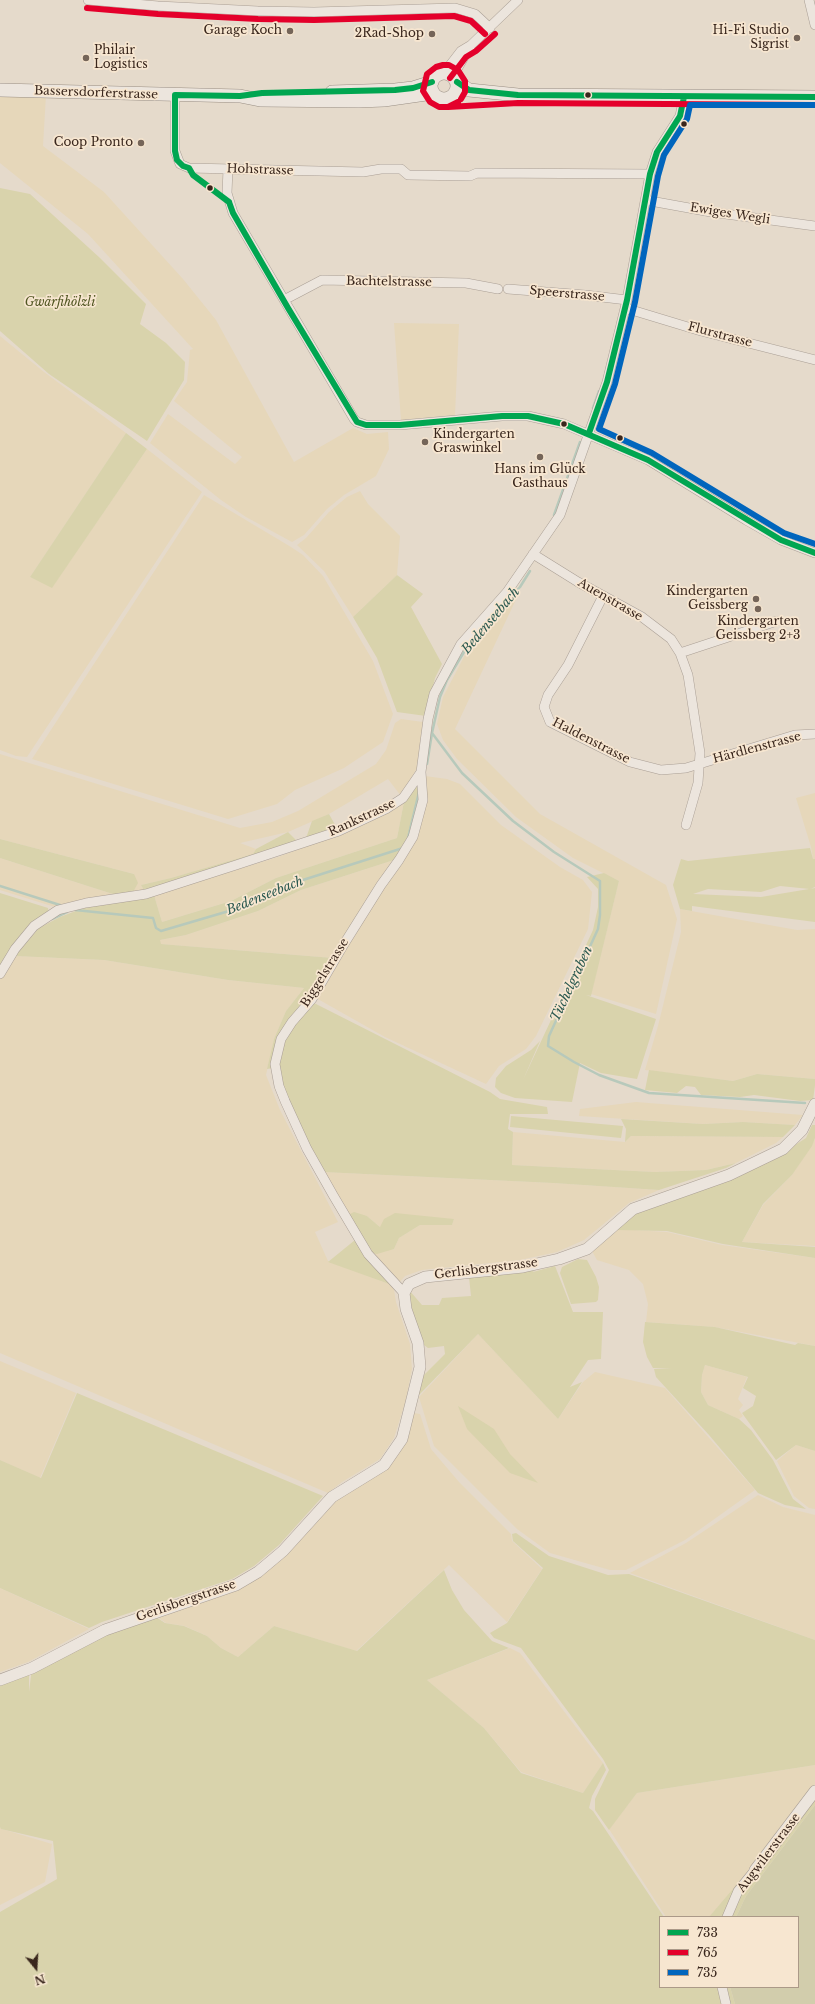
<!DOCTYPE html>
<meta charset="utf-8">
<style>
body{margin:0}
#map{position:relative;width:815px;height:2004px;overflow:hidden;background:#e5dacb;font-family:"Libre Baskerville",serif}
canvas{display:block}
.legend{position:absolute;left:659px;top:1916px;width:140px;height:72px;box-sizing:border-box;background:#f7e6d0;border:1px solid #ab9988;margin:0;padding:5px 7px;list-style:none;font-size:12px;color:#39261c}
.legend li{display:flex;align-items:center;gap:8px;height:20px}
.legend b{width:20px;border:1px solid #ab9988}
.north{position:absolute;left:16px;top:1948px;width:40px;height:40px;-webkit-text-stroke:3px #f7e6d0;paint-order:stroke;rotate:162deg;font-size:11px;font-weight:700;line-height:16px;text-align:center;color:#39261c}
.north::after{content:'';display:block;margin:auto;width:14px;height:18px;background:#39261c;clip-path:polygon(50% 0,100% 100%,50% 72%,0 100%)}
</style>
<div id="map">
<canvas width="815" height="2004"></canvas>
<ul class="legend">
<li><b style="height:5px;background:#00a651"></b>733</li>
<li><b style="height:5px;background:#e4002b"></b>765</li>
<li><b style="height:5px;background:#0065bd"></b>735</li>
</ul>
<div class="north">N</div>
</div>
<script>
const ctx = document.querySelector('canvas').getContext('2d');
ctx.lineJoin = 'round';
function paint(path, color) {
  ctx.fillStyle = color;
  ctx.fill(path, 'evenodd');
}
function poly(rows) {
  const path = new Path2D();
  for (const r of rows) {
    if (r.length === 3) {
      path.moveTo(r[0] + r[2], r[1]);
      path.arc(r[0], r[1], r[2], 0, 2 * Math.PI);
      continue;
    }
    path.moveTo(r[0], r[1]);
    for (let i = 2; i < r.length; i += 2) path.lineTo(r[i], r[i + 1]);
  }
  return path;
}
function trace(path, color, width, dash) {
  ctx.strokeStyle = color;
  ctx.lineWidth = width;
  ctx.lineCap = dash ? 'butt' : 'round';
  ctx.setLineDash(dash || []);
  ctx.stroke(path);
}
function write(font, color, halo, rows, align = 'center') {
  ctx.font = font + ' "Libre Baskerville",serif';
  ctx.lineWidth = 3.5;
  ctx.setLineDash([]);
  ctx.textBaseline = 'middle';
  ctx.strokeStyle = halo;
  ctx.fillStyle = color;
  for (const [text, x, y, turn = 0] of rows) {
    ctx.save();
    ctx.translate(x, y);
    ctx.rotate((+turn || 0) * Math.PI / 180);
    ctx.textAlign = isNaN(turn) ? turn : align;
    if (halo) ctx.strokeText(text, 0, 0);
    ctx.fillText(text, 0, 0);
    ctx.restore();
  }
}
paint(poly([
 [0,95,46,95,43,146,104,192,183,279,216,320,294,462,353,428,367,434,388,432,389,449,376,476,344,495,327,509,304,535,292,542,246,517,221,500,150,443,168,414,235,464,242,457,174,401,187,382,190,350,193,349,88,234,0,163],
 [394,323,459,324,455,415,401,420],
 [0,336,44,372,126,433,30,577,52,587,147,449,202,492,27,757,16,756,0,750],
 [360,491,368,504,400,536,397,575,353,617,324,571,297,545,306,538,329,512,347,497],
 [204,495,291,547,303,555,323,576,373,661,393,714,383,742,344,768,295,790,277,804,228,819,32,759],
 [520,591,455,729,540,814,666,885,677,919,656,1014,591,994,619,881,573,858,516,817,457,759,443,740,437,724,443,697,467,651,487,626],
 [401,719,423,722,417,768,401,796,388,779,329,814,288,832,240,843,256,849,253,854,171,878,141,885,145,892,132,894,134,874,0,839,0,754,240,828,272,822,298,811,376,764,386,750,395,723],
 [425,776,447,779,460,784,501,825,560,867,583,880,592,892,588,929,536,1036,526,1049,499,1066,486,1084,385,1037,316,998,383,888,403,863,415,840],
 [815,793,815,859,813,859,811,847,796,798],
 [404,802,397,838,276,878,231,901,162,922,154,895,278,857,343,833],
 [0,858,119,896,58,908,0,890],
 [397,859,333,958,160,944,160,940,186,935,258,911,301,890],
 [680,909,797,930,815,929,815,1079,757,1074,733,1081,645,1070,658,1026,681,932],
 [15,956,104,960,228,980,304,988,286,1011,274,1039,266,1075,280,1110,338,1222,315,1232,328,1261,392,1285,394,1290,396,1302,410,1344,412,1369,406,1400,394,1438,380,1459,342,1482,328,1493,0,1353,0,978],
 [636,1102,803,1115,795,1125,743,1122,703,1124,579,1116,580,1109],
 [513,1132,625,1142,631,1136,783,1137,776,1143,736,1163,706,1170,655,1172,512,1165],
 [815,1139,815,1246,742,1242,763,1205,792,1175],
 [323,1172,553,1183,659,1190,629,1203,584,1240,557,1252,520,1260,422,1270,405,1276,398,1284,371,1253,394,1249,399,1238,420,1225,452,1225,454,1219,380,1227,367,1216,348,1215],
 [616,1229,667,1232,722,1245,815,1258,815,1346,715,1327,646,1322,648,1304,643,1284,629,1270,597,1260,592,1251],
 [478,1334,558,1419,583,1382,595,1372,665,1388,755,1490,685,1540,626,1570,610,1570,550,1553,517,1529,434,1446,419,1397],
 [0,1361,76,1393,40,1478,0,1460],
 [705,1365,747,1377,738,1399,743,1405,739,1410,743,1416,739,1419,708,1405,701,1392,702,1375],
 [413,1413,420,1414,431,1449,459,1482,511,1534,512,1541,542,1569,507,1622,449,1565,356,1651,274,1626,238,1657,221,1648,207,1636,185,1626,166,1623,156,1616,236,1588,333,1500,387,1467],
 [796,1445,815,1451,815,1509,809,1508,794,1496,777,1461],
 [758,1495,783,1507,815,1515,815,1640,630,1573,686,1543],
 [0,1588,89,1629,28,1662,0,1672],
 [510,1648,520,1653,603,1763,583,1793,521,1772,484,1728,427,1680],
 [815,1765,815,1787,746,1876,710,1917,666,1917,609,1829,637,1793],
 [0,1827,2,1829,52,1844,45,1882,0,1905]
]), '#e6d7ba');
paint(poly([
 [0,188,30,194,100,258,146,304,140,324,166,343,185,362,184,380,147,441,49,374,0,331],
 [126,433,147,449,52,588,30,577],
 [397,575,423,594,411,607,442,664,435,678,426,716,397,712,377,658,353,617],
 [419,784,420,799,411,836,397,859,301,890,258,911,186,935,160,940,161,944,333,958,310,997,290,1020,273,1068,267,1069,274,1039,286,1011,304,988,228,980,104,960,15,956,39,928,60,917,89,906,154,895,162,922,231,901,276,878,397,838,404,802],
 [329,814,338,830,305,841,312,821],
 [288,832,299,843,145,892,141,885,171,878,253,854,256,849],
 [0,839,134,874,138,883,132,894,119,896,0,858],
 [810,848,813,859,815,859,815,887,810,889,780,886,761,892,708,889,693,894,761,897,815,888,815,922,692,906,692,911,680,909,673,885,681,859,688,861],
 [604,873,619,881,591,996,586,995,656,1019,637,1079,601,1073,580,1063,572,1102,515,1098,501,1093,495,1087,496,1078,506,1066,531,1050,540,1041,523,1080,593,930,598,907,598,889,587,877],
 [0,893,48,908,49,914,0,969],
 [314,1003,490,1092,500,1099,547,1107,548,1114,510,1114,508,1129,513,1132,512,1165,655,1172,706,1170,736,1163,726,1168,659,1190,553,1183,323,1172,310,1148,282,1085,279,1064,284,1040,294,1023],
 [649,1070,733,1081,757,1074,815,1079,815,1085,813,1100,800,1101,754,1095,740,1097,701,1095,695,1087,686,1086,677,1093,645,1090],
 [511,1116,623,1126,621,1138,510,1127],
 [621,1119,703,1124,743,1122,795,1125,783,1137,631,1136,625,1142,626,1129],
 [812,1125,815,1125,815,1138,812,1146,792,1175,763,1204,742,1242,815,1247,815,1258,723,1244,667,1231,616,1230,635,1211,659,1202,697,1192,734,1178,784,1152,806,1138],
 [354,1212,367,1216,380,1227,384,1219,395,1213,454,1219,452,1225,420,1225,399,1238,394,1249,377,1254,371,1253,348,1215],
 [355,1240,392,1285,328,1262],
 [578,1259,587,1260,596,1277,599,1287,598,1300,596,1302,571,1304,560,1273,562,1267],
 [555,1266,573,1312,603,1312,601,1359,588,1360,570,1387,582,1382,558,1419,478,1334,418,1396,421,1378,445,1354,444,1346,428,1348,420,1342,408,1309,409,1290,422,1305,439,1305,442,1298,471,1296,469,1277,534,1270,533,1272],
 [645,1322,715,1327,795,1345,798,1343,815,1346,815,1451,796,1445,776,1460,742,1413,753,1406,756,1396,743,1388,748,1377,705,1365,702,1375,701,1392,708,1405,739,1419,751,1430,773,1460,793,1499,806,1509,785,1505,758,1493,709,1435,656,1377,654,1369,671,1368,653,1368,647,1357,643,1342],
 [77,1393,323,1496,279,1545,254,1566,232,1579,102,1622,89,1628,0,1588,0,1460,41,1478],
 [458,1406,494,1429,510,1454,538,1483,510,1473,467,1429],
 [516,1533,549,1556,608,1575,629,1574,815,1640,815,1765,637,1793,609,1830,595,1810,595,1799,609,1770,603,1759,521,1648,494,1638,490,1633,507,1623,543,1568,513,1541,512,1534],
 [444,1570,452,1590,464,1610,492,1641,509,1648,427,1680,484,1728,521,1773,583,1793,603,1763,606,1770,592,1796,589,1808,593,1811,664,1917,660,1917,660,1987,730,1987,735,2004,0,2004,0,1912,57,1879,53,1841,1,1829,0,1827,0,1684,29,1673,29,1692,32,1668,150,1613,165,1623,184,1626,207,1636,221,1648,238,1657,274,1626,357,1651],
 [815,1798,815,1805,746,1896,736,1917,709,1917,744,1876,750,1881]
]), '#d9d3ac');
paint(poly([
 [815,1805,815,2004,735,2004,730,1987,798,1987,798,1917,736,1917,746,1896]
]), '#d2cdac');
trace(poly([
 [593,408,599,391],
 [554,515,580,442],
 [432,733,462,773,513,821,554,852,600,881,600,915,598,929,549,1036,548,1046,574,1062,599,1075,649,1093,805,1103],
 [427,764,432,733,440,697,447,680,467,647,486,623,520,587,530,571],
 [408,838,419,792],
 [0,886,63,906],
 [75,910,153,918,156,928,161,931,246,906,263,899,281,887,403,848],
 [52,919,67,912]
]), '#b7c9bb', 2.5);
const minor = poly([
 [88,0,158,6,258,11,314,12,455,8,475,14,490,28],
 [809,0,815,25],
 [444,73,461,51,471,45,518,0],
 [453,76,471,45],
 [175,95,175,151,180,164,189,168,363,172,381,169,401,169,408,175,470,176,477,173,650,174],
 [228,169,227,193,233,213,354,419,357,422,366,425,400,425,502,416,528,416,564,424,648,460,746,520,781,540,815,553],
 [645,200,711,212,815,226],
 [508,289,585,295,627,300],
 [284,300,322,280,466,283,498,289],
 [625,308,701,331,815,360],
 [533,554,578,582,642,617,671,639,680,653,688,675,700,753,698,783,686,825],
 [603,596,568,665,548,695,544,707,550,722,630,762,661,770,686,768,795,735,815,734],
 [680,653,777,621],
 [0,974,15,949,34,926,58,910,86,903,146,894,236,865,339,831,386,809,403,798,421,772,428,719,434,694,461,644,507,592,560,515,607,382,627,300,650,174,657,152,680,116,684,97],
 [404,1293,368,1254,333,1195,307,1149,285,1101,279,1086,275,1064,281,1039,292,1022,312,999,344,944,381,885,399,860,413,837,423,800,421,772],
 [727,1917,738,1891,755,1870],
 [722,1987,726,2004]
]);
const tertiary = poly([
 [0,1680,32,1668,105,1630,236,1585,258,1572,283,1551,332,1497,384,1465,402,1439,420,1367,418,1343,406,1309,404,1293,409,1284,425,1277,523,1267,559,1259,587,1249,633,1209,729,1175,783,1149,802,1130,815,1104],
 [755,1870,815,1791]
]);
const secondary = poly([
 [444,86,13],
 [457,82,469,90,518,95,815,97],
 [0,90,240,96,260,100,359,101,384,100,433,93],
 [332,92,395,90,413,88,432,82]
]);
trace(minor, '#aa9f95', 10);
trace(tertiary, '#aa9f95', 12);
trace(secondary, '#9a8f84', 14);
trace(minor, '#ece5dd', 9);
trace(tertiary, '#ece5dd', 11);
trace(secondary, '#ece5dd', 13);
trace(poly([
 [457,82,469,90,518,95,815,97],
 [229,202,233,213,288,308,357,422,366,425,400,425,502,416,528,416,564,424,648,460,781,540,815,553],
 [229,202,193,175,189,168,183,166,177,160,175,151,175,95,240,96,262,93,395,90,413,88,432,82],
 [589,433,607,382,627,300,650,174,657,152,680,116,684,97]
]), '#00a651', 6);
trace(poly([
 [87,8,158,14,258,19,314,20,454,16,471,21,485,34],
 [450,78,466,57,476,51,495,34],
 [458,102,448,107,439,107,430,102,423,91,427,74,436,67,443,65,449,65,458,70,465,81,465,92,461,99],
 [448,107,518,103,815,105]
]), '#e4002b', 6);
trace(poly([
 [815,105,690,105,687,119,664,155,658,176,635,302,615,384,599,429,652,453,784,533,815,544]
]), '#0065bd', 6);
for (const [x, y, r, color] of [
 [290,31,4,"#756559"],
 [432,34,4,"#756559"],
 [797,38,4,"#756559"],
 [86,58,4,"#756559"],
 [588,95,3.5,"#39261c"],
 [684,124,3.5,"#39261c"],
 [141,143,4,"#756559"],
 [210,188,3.5,"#39261c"],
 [564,424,3.5,"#39261c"],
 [620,438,3.5,"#39261c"],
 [425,442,4,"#756559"],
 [540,457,4,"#756559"],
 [756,599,4,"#756559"],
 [758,609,4,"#756559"]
]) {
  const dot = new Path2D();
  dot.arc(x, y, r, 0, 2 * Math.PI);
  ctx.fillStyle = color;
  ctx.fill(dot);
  trace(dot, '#f7e6d0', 1.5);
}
write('12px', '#39261c', '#f7e6d0', [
 ["Garage Koch",282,31],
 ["Hi-Fi Studio",789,31],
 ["Sigrist",789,45],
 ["2Rad-Shop",424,34],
 ["Philair",94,51,"left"],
 ["Logistics",94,65,"left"],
 ["Coop Pronto",133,143],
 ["Kindergarten",433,435,"left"],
 ["Graswinkel",433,449,"left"],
 ["Hans im Glück",540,470,"center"],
 ["Gasthaus",540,484,"center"],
 ["Kindergarten",748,592],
 ["Geissberg",748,606],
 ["Kindergarten",758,622,"center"],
 ["Geissberg 2+3",758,636,"center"]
], 'right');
write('12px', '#39261c', '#f7e6d0', [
 ["Bassersdorferstrasse",96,93,2],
 ["Hohstrasse",260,170,2],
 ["Ewiges Wegli",730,214,9],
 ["Bachtelstrasse",389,282,1],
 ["Speerstrasse",567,294,5],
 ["Flurstrasse",720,335,15],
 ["Auenstrasse",610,600,30],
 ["Haldenstrasse",591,741,27],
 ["Härdlenstrasse",757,748,-15],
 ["Rankstrasse",362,818,-25],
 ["Biggelstrasse",325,973,-58],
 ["Gerlisbergstrasse",486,1269,-7],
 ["Gerlisbergstrasse",186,1601,-19],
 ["Augwilerstrasse",769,1853,-53]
]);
write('italic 12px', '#515622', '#f7e6d0', [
 ["Gwärfihölzli",60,303]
]);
write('italic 13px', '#2b5950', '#f7e6d0', [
 ["Bedenseebach",491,621,-50],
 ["Bedenseebach",265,896,-22],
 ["Tüchelgraben",572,984,-65]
]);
</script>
